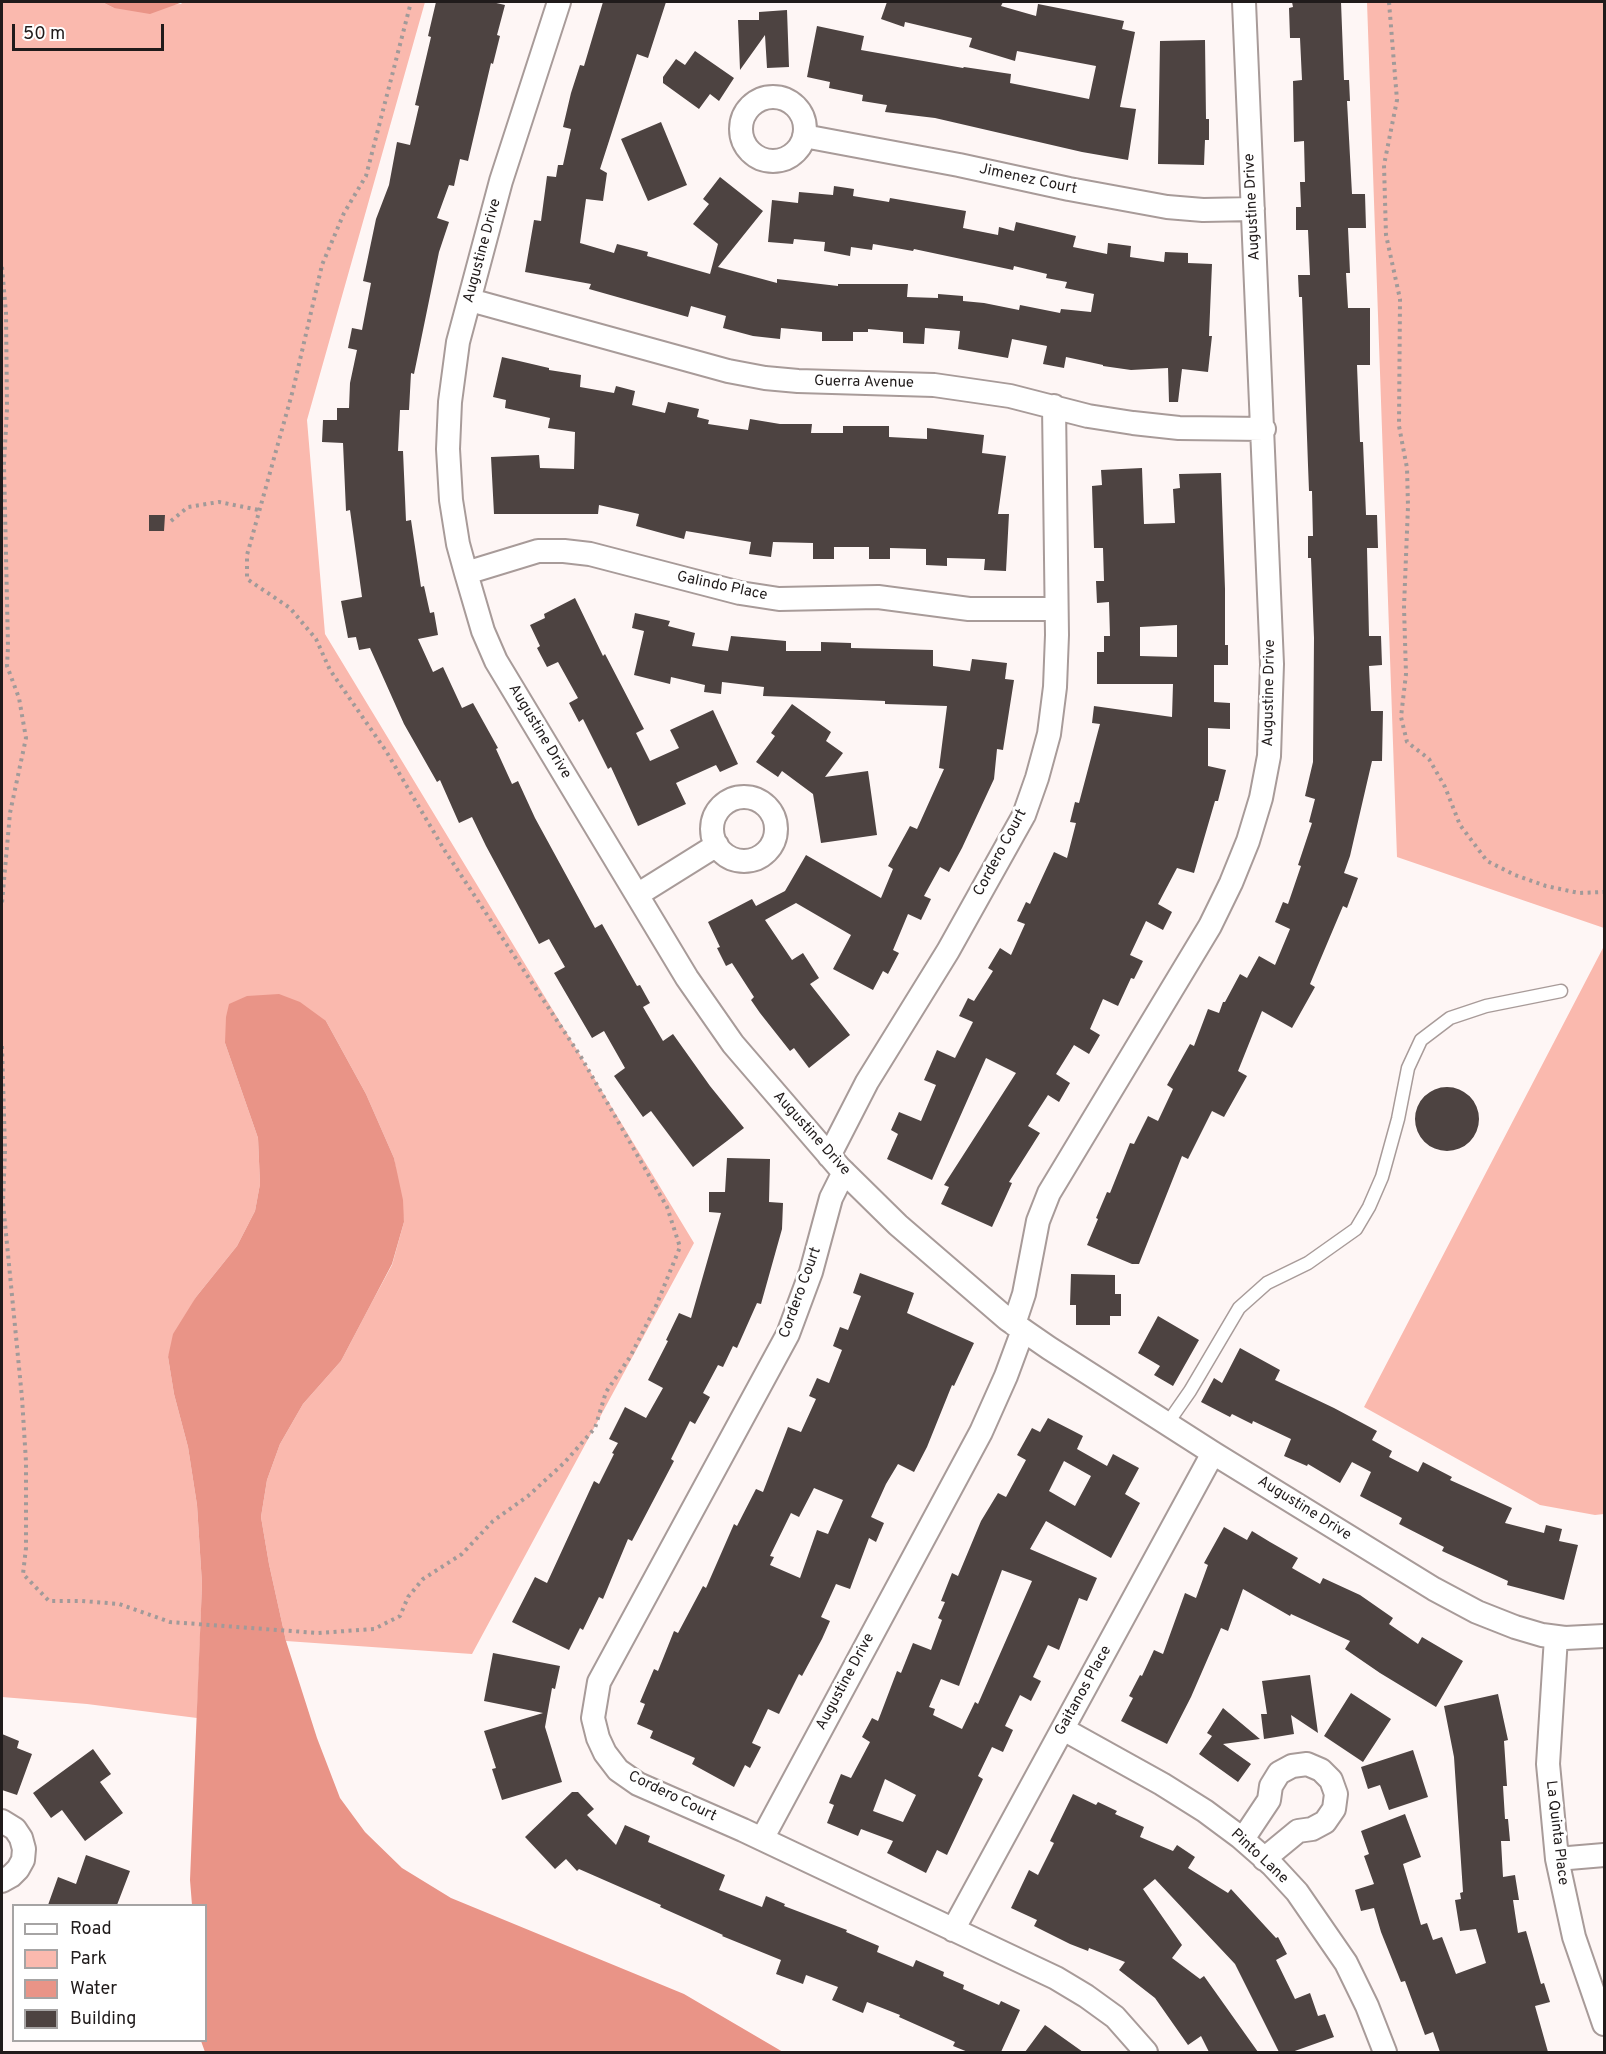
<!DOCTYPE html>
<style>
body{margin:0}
#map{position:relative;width:1606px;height:2054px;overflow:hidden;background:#fef6f5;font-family:Overpass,sans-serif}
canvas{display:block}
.frame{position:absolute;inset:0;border:3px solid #201b1b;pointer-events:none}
.legend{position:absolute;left:12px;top:1904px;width:195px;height:138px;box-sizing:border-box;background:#fff;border:2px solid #a6a4a4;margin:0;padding:8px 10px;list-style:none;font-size:18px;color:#201b1b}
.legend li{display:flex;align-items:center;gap:12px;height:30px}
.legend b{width:30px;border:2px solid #a6a4a4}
.scale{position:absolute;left:12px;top:24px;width:152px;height:27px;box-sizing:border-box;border:3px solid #201b1b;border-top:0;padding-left:8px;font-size:18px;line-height:21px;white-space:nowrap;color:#201b1b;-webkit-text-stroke:4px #fff;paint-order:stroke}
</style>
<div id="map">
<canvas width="1606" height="2054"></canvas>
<div class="frame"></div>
<ul class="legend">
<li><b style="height:8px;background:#fff"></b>Road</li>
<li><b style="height:16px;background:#fab9ae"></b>Park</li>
<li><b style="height:16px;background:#e99487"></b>Water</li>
<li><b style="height:16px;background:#4d4341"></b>Building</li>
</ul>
<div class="scale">50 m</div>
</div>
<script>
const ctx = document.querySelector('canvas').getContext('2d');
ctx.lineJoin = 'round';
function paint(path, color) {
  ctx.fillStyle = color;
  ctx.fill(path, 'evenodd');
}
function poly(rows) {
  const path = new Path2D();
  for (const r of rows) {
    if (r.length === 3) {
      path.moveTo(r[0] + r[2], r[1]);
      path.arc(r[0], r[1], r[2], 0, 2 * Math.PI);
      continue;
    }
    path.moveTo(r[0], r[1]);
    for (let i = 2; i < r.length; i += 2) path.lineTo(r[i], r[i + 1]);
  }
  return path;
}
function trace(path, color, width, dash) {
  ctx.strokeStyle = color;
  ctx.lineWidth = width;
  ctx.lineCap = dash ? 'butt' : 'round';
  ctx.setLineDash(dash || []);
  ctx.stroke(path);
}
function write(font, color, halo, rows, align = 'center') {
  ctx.font = font + ' Overpass,sans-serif';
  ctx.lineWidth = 6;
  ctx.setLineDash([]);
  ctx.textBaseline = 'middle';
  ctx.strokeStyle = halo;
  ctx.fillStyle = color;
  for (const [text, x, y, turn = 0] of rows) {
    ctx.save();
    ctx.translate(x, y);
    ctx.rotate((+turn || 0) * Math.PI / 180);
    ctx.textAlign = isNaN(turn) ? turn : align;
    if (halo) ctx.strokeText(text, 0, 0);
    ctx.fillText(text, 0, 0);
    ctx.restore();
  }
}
paint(poly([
 [2,2,102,2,114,8,181,4,183,2,425,2,307,420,325,634,694,1243,472,1654,286,1641,269,1564,261,1517,267,1480,280,1444,303,1404,341,1361,372,1302,392,1265,404,1222,394,1158,366,1094,326,1021,225,1043,258,1138,260,1184,255,1211,237,1246,196,1297,168,1357,174,1394,188,1447,197,1505,202,1584,197,1718,87,1704,2,1697],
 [1367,2,1604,2,1604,928,1397,857],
 [1604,946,1604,1514,1595,1515,1540,1505,1364,1407]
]), '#fab9ae');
paint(poly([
 [102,2,183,2,150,14,114,8],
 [279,994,300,1002,326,1021,366,1094,394,1158,403,1200,404,1222,392,1264,341,1361,303,1404,280,1444,267,1480,261,1517,269,1564,286,1641,317,1738,340,1798,365,1832,402,1868,451,1898,684,1994,783,2052,205,2052,201,2041,206,2040,206,1906,192,1905,190,1880,202,1584,197,1505,188,1447,174,1394,168,1357,173,1334,196,1297,237,1246,255,1211,260,1184,258,1138,225,1043,226,1017,229,1004,247,996]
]), '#e99487');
paint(poly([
 [436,2,492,2,505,5,497,35,500,36,493,64,491,63,468,161,460,159,454,186,449,185,437,218,449,222,439,252,414,374,411,373,409,410,400,410,398,451,403,451,406,521,411,520,421,587,424,586,430,613,434,612,438,635,418,639,433,672,443,667,462,708,473,703,498,748,496,749,512,784,518,781,535,818,595,928,602,924,637,986,640,985,650,1003,643,1007,663,1041,673,1034,710,1086,744,1128,693,1167,651,1111,643,1117,614,1076,625,1068,604,1031,592,1038,554,973,565,967,549,939,539,944,486,846,472,817,459,823,440,780,437,782,404,724,370,648,359,650,356,637,348,638,341,601,362,597,350,510,346,511,343,443,322,442,323,420,337,420,337,408,349,408,350,383,357,350,348,348,352,328,362,330,371,283,363,281,376,219,389,185,397,142,410,145,419,106,415,105,431,37,428,36],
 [603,2,666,2,648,58,637,54,600,169,607,173,603,201,586,199,580,243,614,253,617,244,648,252,647,256,710,274,718,244,693,224,709,204,703,199,720,177,763,211,718,267,777,283,777,279,838,286,838,284,908,284,907,297,938,298,938,294,963,296,963,301,984,303,1019,310,1020,305,1060,313,1061,309,1091,312,1094,294,1065,288,1067,282,1046,278,1047,274,1014,266,1013,270,914,249,913,251,873,244,872,250,851,247,850,256,824,251,825,242,794,239,793,244,768,242,772,200,798,203,799,192,833,195,834,186,854,189,853,196,889,202,890,198,966,211,963,228,998,235,999,227,1014,231,1016,222,1076,236,1073,247,1107,254,1108,243,1131,246,1130,257,1164,262,1165,252,1188,253,1188,263,1212,264,1209,336,1212,336,1208,372,1182,369,1178,402,1169,402,1168,368,1131,370,1103,366,1103,365,1066,357,1064,368,1043,364,1047,346,1012,339,1008,358,958,349,960,331,925,328,924,344,903,343,903,332,868,329,868,332,853,332,853,341,822,341,822,332,781,328,780,339,753,336,723,328,726,316,691,306,688,317,589,289,591,284,525,272,534,220,541,221,547,176,556,177,558,165,563,165,571,129,563,127,571,93,580,65,584,66],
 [887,2,1003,2,1001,6,1036,16,1038,4,1124,21,1122,29,1135,32,1120,107,1136,109,1128,160,1082,152,935,118,885,112,887,105,862,101,863,95,829,88,830,82,807,77,817,26,864,36,861,50,963,68,964,67,1011,74,1010,83,1089,99,1096,66,1017,51,1015,61,969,47,972,38,905,22,904,27,881,19],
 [1292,2,1341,2,1344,80,1349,80,1350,101,1347,101,1352,194,1365,194,1366,228,1348,228,1350,273,1346,273,1348,308,1370,308,1370,365,1357,365,1360,442,1363,442,1366,515,1377,515,1378,548,1367,548,1369,636,1381,636,1382,665,1369,666,1371,711,1383,711,1382,761,1372,761,1350,856,1344,873,1358,878,1347,908,1343,906,1310,984,1315,987,1292,1028,1262,1011,1238,1071,1247,1076,1224,1117,1212,1111,1188,1159,1182,1156,1139,1264,1132,1264,1087,1245,1098,1219,1096,1218,1107,1192,1110,1193,1130,1143,1134,1144,1148,1116,1158,1121,1173,1089,1167,1085,1190,1044,1194,1046,1208,1009,1219,1013,1223,1002,1225,1002,1240,974,1247,978,1259,956,1275,965,1290,929,1275,922,1283,902,1288,904,1301,866,1298,865,1312,823,1309,822,1315,799,1305,796,1313,762,1314,638,1311,558,1308,558,1308,536,1313,536,1312,491,1309,491,1308,465,1302,297,1299,297,1298,275,1310,275,1308,230,1296,230,1296,207,1301,207,1300,182,1305,182,1304,141,1294,142,1293,81,1302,80,1300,38,1290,38,1289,8,1293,7],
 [787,10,789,67,767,68,765,35,740,70,738,20,759,20,759,12],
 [1205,40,1206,119,1209,119,1209,140,1205,140,1204,165,1158,164,1160,41],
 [695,51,734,78,719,101,710,94,699,109,663,83,663,77,676,59,685,65],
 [661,122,687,185,648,201,621,139],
 [502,357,549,368,549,370,581,375,580,387,614,393,616,386,635,391,632,405,665,413,668,402,699,409,697,417,709,420,708,424,748,430,750,419,780,424,812,424,811,433,843,433,843,426,889,426,889,437,927,439,927,428,984,435,982,453,1006,456,998,514,1009,514,1006,571,984,570,985,559,947,558,947,566,926,565,926,549,890,548,890,559,869,559,869,547,834,547,834,559,813,559,813,543,773,542,771,557,749,554,751,542,686,531,684,539,665,534,636,526,639,514,599,505,598,514,494,514,491,457,539,455,540,468,574,469,575,432,548,428,550,418,505,408,506,400,493,397],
 [1142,468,1144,524,1175,523,1173,489,1180,488,1179,474,1221,473,1225,589,1225,645,1228,645,1228,665,1214,665,1214,702,1230,703,1230,729,1208,728,1208,766,1226,770,1218,801,1215,801,1194,873,1177,868,1158,904,1172,912,1163,930,1146,921,1130,955,1143,961,1134,979,1131,978,1118,1006,1103,999,1090,1029,1100,1035,1089,1054,1074,1045,1056,1074,1070,1083,1059,1102,1048,1095,1028,1126,1040,1133,1009,1182,1012,1183,992,1227,941,1204,949,1187,944,1185,1016,1073,986,1058,932,1180,887,1159,898,1134,891,1130,899,1112,921,1121,936,1085,924,1080,937,1050,955,1058,973,1022,959,1016,968,998,974,1001,993,971,988,968,1000,948,1011,955,1025,924,1017,921,1026,902,1030,904,1054,852,1067,858,1076,823,1070,822,1075,802,1079,803,1100,724,1092,723,1094,706,1172,717,1173,684,1097,684,1097,652,1104,652,1104,636,1110,636,1109,602,1097,603,1096,581,1104,581,1103,548,1094,548,1092,486,1102,485,1101,470],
 [1177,625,1177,657,1140,656,1140,627],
 [149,515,165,515,164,531,149,531],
 [575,598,603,656,605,654,644,729,636,733,650,761,679,748,670,730,713,710,738,764,720,772,716,765,676,783,686,804,638,826,611,767,608,769,583,719,579,722,569,703,578,698,558,662,547,667,537,648,540,646,530,625,545,618,544,614],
 [635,613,670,621,668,626,695,633,692,646,728,651,731,636,786,641,786,651,821,651,821,642,851,643,851,648,933,650,933,666,970,671,972,659,1007,663,1005,679,1014,680,1003,750,997,749,994,779,962,848,949,872,940,867,924,896,931,899,921,920,908,914,893,950,899,953,888,974,883,971,873,990,833,969,851,935,796,903,765,920,792,960,803,953,819,978,810,984,850,1035,809,1068,794,1048,790,1051,760,1013,751,1000,754,997,732,963,726,966,717,948,720,947,708,922,752,899,756,906,785,891,806,855,881,898,893,869,888,866,910,826,917,829,944,769,939,768,947,706,885,704,885,701,763,696,764,687,722,682,721,694,704,692,705,685,671,677,670,684,634,675,644,631,632,628],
 [792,704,831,732,826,741,843,753,825,777,868,771,877,835,821,843,813,794,782,771,778,777,756,762,775,736,771,733],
 [1447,1119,32],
 [727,1158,770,1159,769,1202,783,1203,782,1229,761,1304,757,1303,737,1348,733,1346,723,1367,718,1365,703,1393,710,1397,695,1424,690,1421,671,1459,674,1461,632,1541,628,1539,603,1599,599,1597,583,1630,580,1628,569,1650,512,1622,535,1577,547,1583,594,1481,599,1484,614,1454,612,1453,618,1443,609,1439,625,1407,646,1418,663,1388,648,1380,668,1341,666,1340,679,1313,691,1318,721,1213,709,1212,709,1192,725,1192],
 [860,1273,914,1293,907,1313,974,1343,954,1386,952,1385,927,1447,914,1472,898,1464,886,1484,871,1517,884,1523,876,1542,869,1538,850,1589,836,1584,821,1617,830,1621,822,1639,802,1676,799,1674,779,1714,768,1709,752,1743,761,1747,750,1768,745,1765,734,1787,692,1764,695,1758,650,1738,653,1731,637,1724,645,1704,640,1702,654,1669,658,1671,674,1631,678,1633,703,1586,706,1588,734,1524,737,1526,756,1489,763,1492,788,1427,801,1432,816,1399,809,1396,817,1378,829,1383,842,1350,833,1346,840,1327,848,1330,861,1296,853,1293],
 [814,1488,843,1500,828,1534,817,1530,800,1578,770,1565,774,1557,770,1556,791,1513,799,1517],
 [1071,1274,1115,1275,1115,1294,1121,1294,1121,1316,1110,1316,1110,1325,1076,1325,1076,1305,1070,1305],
 [1158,1316,1199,1340,1173,1386,1154,1375,1160,1366,1138,1353],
 [1240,1348,1280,1370,1275,1380,1334,1408,1377,1431,1372,1440,1392,1451,1389,1457,1418,1472,1423,1462,1452,1477,1450,1480,1512,1508,1505,1523,1544,1533,1546,1525,1562,1529,1559,1541,1578,1545,1564,1600,1507,1585,1508,1581,1442,1551,1444,1547,1399,1524,1402,1518,1360,1496,1371,1472,1352,1462,1340,1483,1308,1464,1307,1466,1284,1456,1291,1439,1253,1421,1252,1424,1232,1414,1230,1417,1201,1402,1214,1378,1222,1383],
 [1048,1418,1083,1436,1077,1449,1107,1466,1113,1454,1139,1468,1125,1494,1140,1503,1111,1558,1046,1521,1030,1549,1097,1578,1087,1601,1079,1598,1059,1650,1048,1645,1033,1677,1041,1681,1031,1701,1020,1695,1005,1726,1013,1730,1003,1752,992,1747,978,1776,983,1779,947,1855,937,1850,926,1873,887,1853,893,1841,861,1829,858,1836,827,1823,834,1805,829,1803,841,1774,851,1778,870,1742,862,1737,872,1718,878,1721,897,1671,901,1673,913,1643,931,1650,942,1620,938,1618,945,1602,941,1601,952,1573,958,1576,981,1521,998,1493,1006,1497,1026,1460,1017,1455,1032,1428,1040,1432],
 [1064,1461,1091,1476,1075,1506,1049,1491],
 [1002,1570,1032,1581,978,1704,975,1702,962,1729,933,1715,935,1709,929,1707,941,1679,959,1686],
 [885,1779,916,1795,903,1822,873,1811],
 [1224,1527,1247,1540,1252,1531,1270,1542,1298,1558,1292,1568,1320,1584,1323,1578,1360,1595,1393,1618,1389,1624,1418,1644,1422,1637,1463,1661,1436,1707,1380,1673,1345,1649,1350,1641,1291,1614,1290,1616,1243,1589,1228,1631,1221,1628,1191,1697,1167,1744,1121,1721,1133,1698,1129,1696,1140,1675,1142,1676,1154,1650,1163,1654,1185,1593,1196,1598,1208,1565,1204,1563],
 [493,1653,560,1666,555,1689,552,1688,545,1727,562,1782,502,1800,492,1769,496,1768,484,1731,543,1713,484,1701],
 [1310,1675,1318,1733,1291,1715,1294,1734,1264,1739,1261,1714,1267,1714,1262,1681],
 [1351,1693,1391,1719,1363,1762,1324,1736],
 [1498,1694,1508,1740,1504,1741,1507,1786,1503,1786,1505,1819,1508,1819,1510,1841,1501,1841,1503,1877,1515,1875,1519,1900,1513,1900,1518,1933,1526,1931,1541,1984,1544,1983,1550,2002,1535,2006,1548,2052,1440,2052,1433,2032,1425,2035,1405,1981,1401,1982,1381,1932,1374,1908,1361,1911,1355,1890,1374,1884,1364,1856,1369,1854,1361,1831,1405,1814,1421,1857,1403,1864,1421,1925,1427,1923,1433,1940,1442,1937,1456,1974,1486,1963,1476,1929,1460,1931,1455,1900,1461,1899,1460,1893,1463,1892,1454,1757,1444,1706],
 [1223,1708,1260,1739,1223,1744,1251,1764,1238,1782,1199,1754,1212,1736,1207,1733],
 [2,1734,19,1741,17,1748,32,1754,17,1795,2,1790],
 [93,1749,111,1774,100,1782,123,1813,85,1841,62,1810,51,1818,33,1793],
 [1413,1750,1428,1797,1389,1810,1380,1785,1368,1789,1361,1767],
 [572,1792,578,1792,594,1809,587,1815,616,1845,625,1825,650,1836,648,1842,725,1875,719,1890,762,1907,766,1896,785,1904,784,1906,847,1930,846,1932,879,1946,877,1952,913,1967,916,1960,944,1972,943,1976,964,1985,963,1989,999,2005,1001,2001,1020,2010,1001,2052,968,2052,953,2046,955,2042,899,2017,900,2015,867,2002,863,2013,832,2000,838,1987,806,1975,803,1984,776,1974,781,1960,722,1936,723,1935,660,1907,661,1905,579,1869,577,1871,566,1859,555,1869,525,1837],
 [1073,1794,1096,1805,1098,1802,1117,1811,1115,1814,1144,1827,1140,1837,1173,1851,1177,1845,1195,1857,1188,1868,1228,1893,1231,1889,1276,1938,1278,1937,1287,1954,1276,1960,1295,1999,1310,1993,1318,2016,1325,2014,1334,2037,1292,2052,1279,2052,1235,1964,1155,1879,1143,1889,1182,1945,1172,1958,1200,1979,1204,1976,1258,2052,1209,2052,1201,2036,1188,2045,1155,1998,1119,1970,1125,1962,1089,1948,1088,1951,1070,1944,1034,1926,1037,1920,1011,1908,1029,1870,1038,1875,1054,1843,1050,1841],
 [86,1855,130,1871,117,1905,48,1905,58,1877,76,1884],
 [1045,2025,1083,2052,1025,2052]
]), '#4d4341');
const service = poly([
 [1167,1424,1190,1391,1239,1308,1267,1283,1308,1263,1356,1229,1369,1207,1382,1177,1398,1119,1408,1068,1421,1040,1450,1018,1486,1006,1561,991]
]);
const minor = poly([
 [559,2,501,181,458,342,450,402,448,449,451,500,458,544,466,573,483,631,496,661,687,978,733,1044,839,1167,898,1225,1007,1319,1049,1348,1213,1453,1434,1589,1477,1612,1515,1627,1542,1635,1565,1638,1604,1636],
 [773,129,32],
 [804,136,959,165,1069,189,1167,207,1203,210,1253,209],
 [470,300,728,371,765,378,798,381,934,385,1010,396,1088,416,1133,423,1179,428,1264,429],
 [466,573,538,551,564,551,590,554,740,593,779,599,878,597,969,609,1056,609],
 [744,829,32],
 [637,895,717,845],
 [829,1156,867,1082,948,951,1024,815,1037,778,1049,734,1055,687,1057,635,1054,406],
 [844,1172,831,1198,811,1272,788,1334,599,1682,593,1718,598,1738,605,1753,618,1770,638,1784,743,1830,1056,1978,1086,1996,1115,2017,1146,2052],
 [1014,1324,1024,1294,1038,1221,1049,1193,1210,926,1231,883,1248,841,1261,798,1269,756,1272,664,1244,2],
 [1556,1637,1548,1764,1557,1859,1574,1937,1604,2024],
 [1063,1729,1162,1784,1205,1811,1240,1837,1272,1865,1297,1892,1346,1963,1367,2006,1385,2052],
 [2,1821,15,1829,21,1838,24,1849,23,1860,18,1869,11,1876,2,1881],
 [762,1839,981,1432,1006,1376,1023,1330],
 [1243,1839,1269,1800,1271,1786,1279,1773,1292,1766,1307,1764,1321,1770,1331,1780,1336,1794,1334,1809,1325,1822,1312,1829,1298,1831,1264,1859],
 [1557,1859,1604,1855],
 [953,1930,1213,1453]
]);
trace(service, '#a89b99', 15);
trace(minor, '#a89b99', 26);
trace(poly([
 [1389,2,1397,100,1384,165,1386,235,1400,299,1399,426,1407,468,1408,506,1404,607,1406,674,1401,717,1407,742,1429,759,1445,787,1460,825,1487,861,1515,875,1546,886,1579,893,1604,892],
 [2,267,6,313,7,409,4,464,8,647,7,666,19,698,26,738,10,813,2,903],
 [171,521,188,507,219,502,259,510],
 [2,1046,5,1150,3,1203,22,1398,26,1462,26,1548,23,1574,49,1601,82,1601,119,1604,170,1622,318,1633,374,1629,400,1616,408,1597,423,1579,462,1554,493,1521,528,1496,564,1463,595,1428,606,1392,630,1357,656,1306,680,1247,667,1207,581,1057,445,851,386,751,330,670,316,639,290,608,247,579,247,555,293,390,322,265,344,213,366,176,411,2]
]), '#a19a99', 4, [3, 4.5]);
trace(service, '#fff', 12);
trace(minor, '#fff', 22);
write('15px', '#201b1b', '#fff', [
 ["Jimenez Court",1028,180,12],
 ["Augustine Drive",1253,207,-93],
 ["Augustine Drive",483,251,-75],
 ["Guerra Avenue",864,383,1],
 ["Galindo Place",722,587,12],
 ["Augustine Drive",1270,693,-89],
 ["Augustine Drive",539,732,59],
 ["Cordero Court",1001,853,-62],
 ["Augustine Drive",811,1134,48],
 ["Cordero Court",801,1293,-70],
 ["Augustine Drive",1304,1509,32],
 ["Augustine Drive",846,1682,-62],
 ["Gaitanos Place",1084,1691,-61],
 ["Cordero Court",672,1797,26],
 ["La Quinta Place",1556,1833,83],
 ["Pinto Lane",1259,1857,43]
]);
</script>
